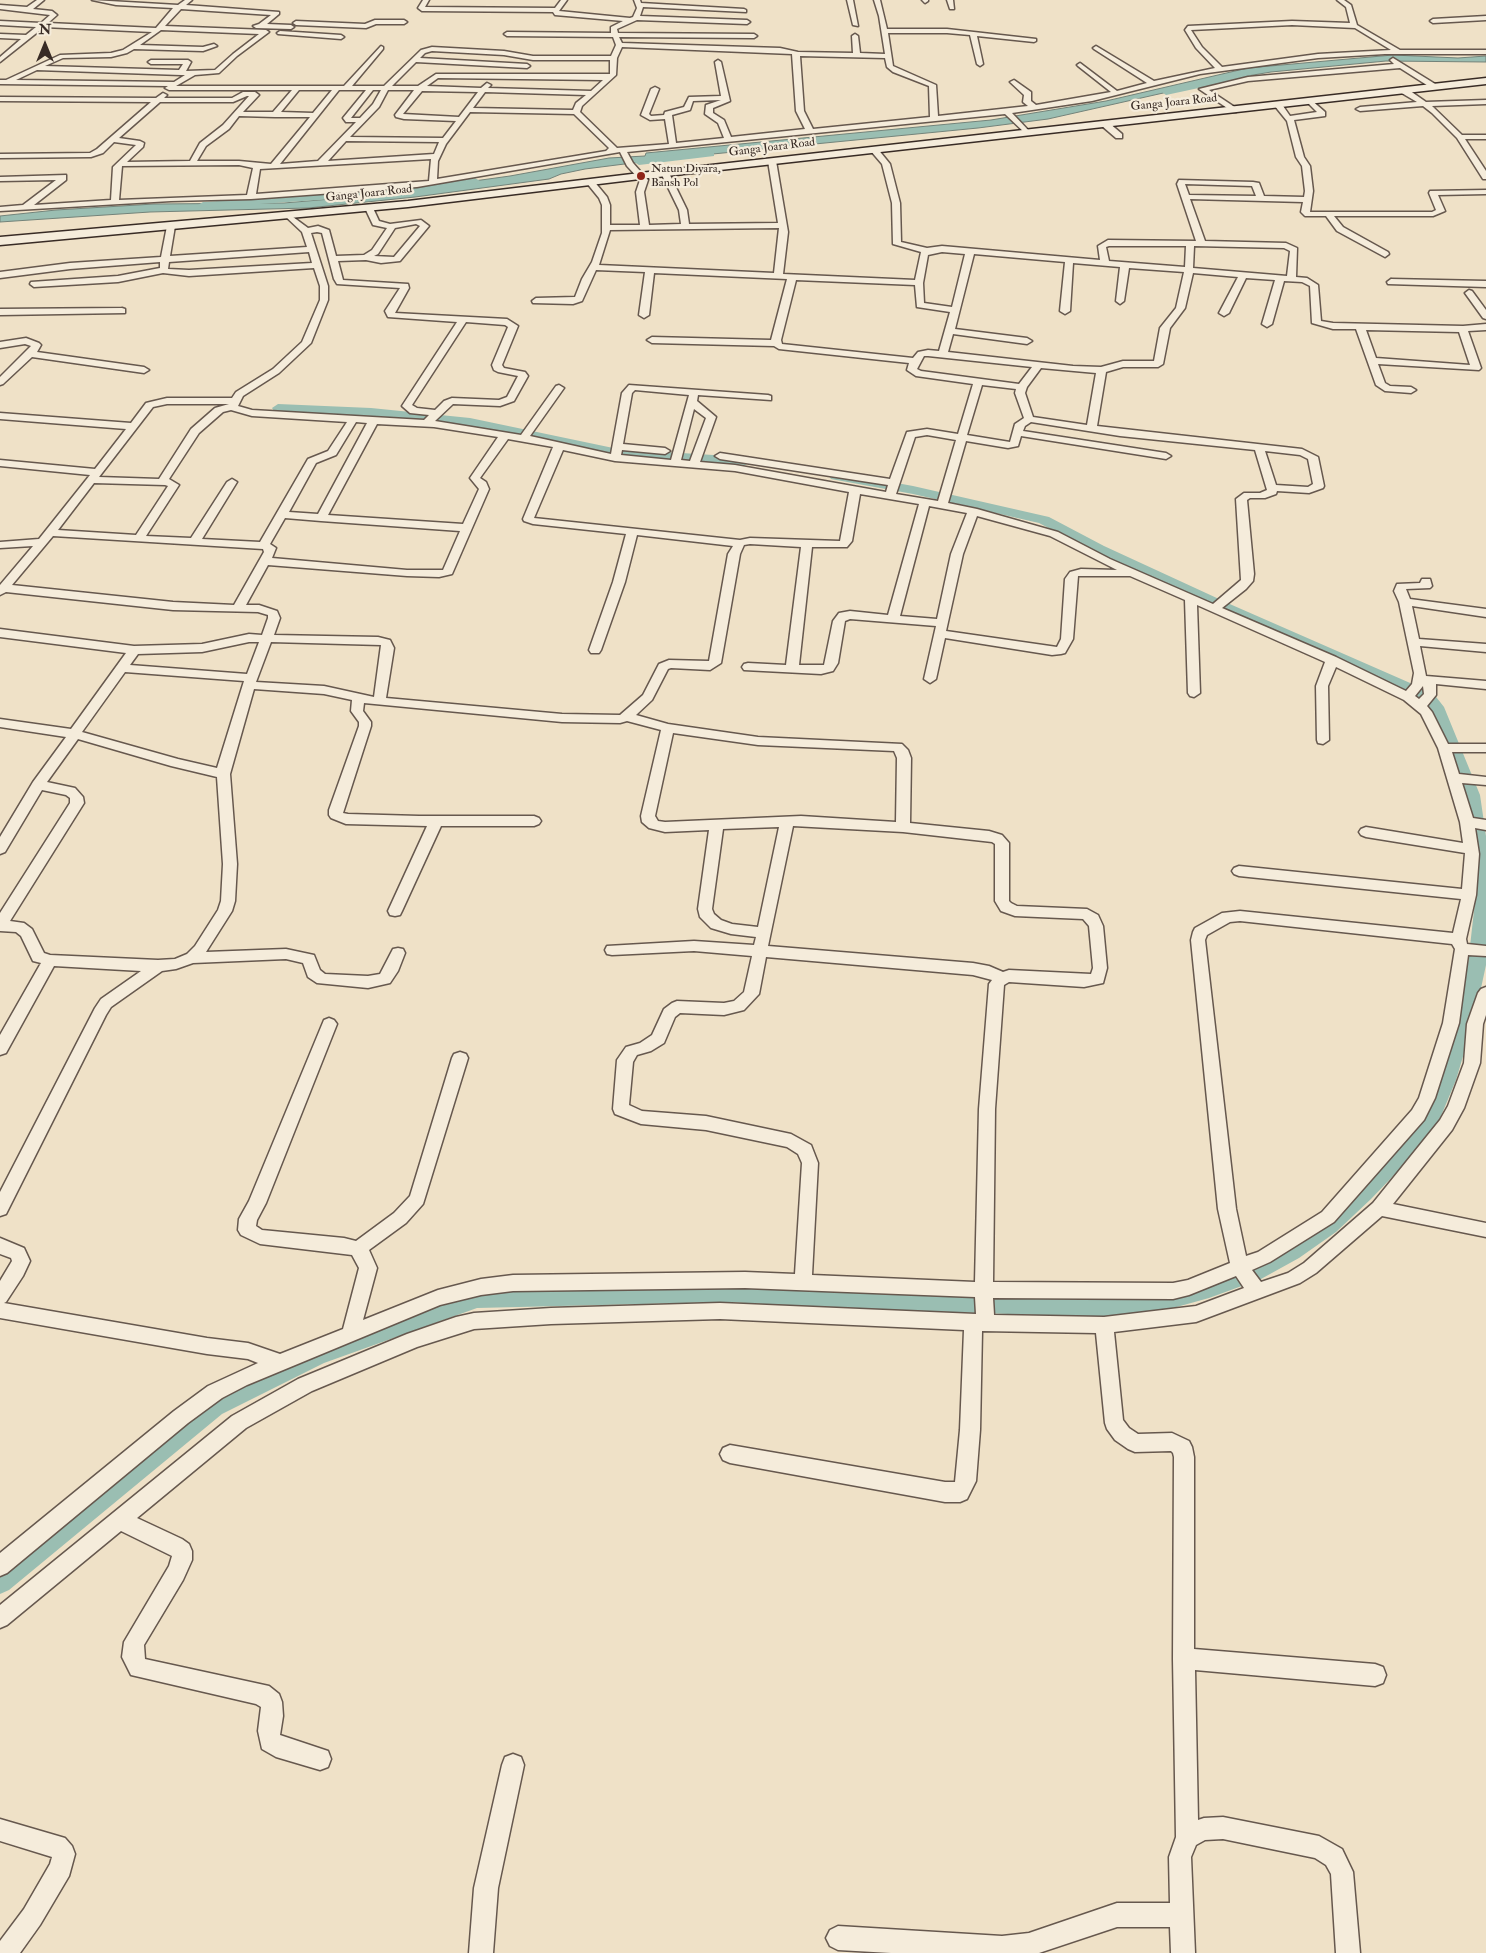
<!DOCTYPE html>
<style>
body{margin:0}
#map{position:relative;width:1486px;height:1953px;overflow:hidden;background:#efe1c7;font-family:"IM FELL Double Pica",serif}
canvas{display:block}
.north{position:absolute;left:20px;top:20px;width:50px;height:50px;-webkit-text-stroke:4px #f5ecdb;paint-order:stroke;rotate:0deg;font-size:14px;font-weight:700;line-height:20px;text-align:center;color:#382b25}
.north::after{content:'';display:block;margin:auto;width:18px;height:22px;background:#382b25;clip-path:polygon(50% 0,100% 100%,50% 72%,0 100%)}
</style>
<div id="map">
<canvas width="1486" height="1953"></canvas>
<div class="north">N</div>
</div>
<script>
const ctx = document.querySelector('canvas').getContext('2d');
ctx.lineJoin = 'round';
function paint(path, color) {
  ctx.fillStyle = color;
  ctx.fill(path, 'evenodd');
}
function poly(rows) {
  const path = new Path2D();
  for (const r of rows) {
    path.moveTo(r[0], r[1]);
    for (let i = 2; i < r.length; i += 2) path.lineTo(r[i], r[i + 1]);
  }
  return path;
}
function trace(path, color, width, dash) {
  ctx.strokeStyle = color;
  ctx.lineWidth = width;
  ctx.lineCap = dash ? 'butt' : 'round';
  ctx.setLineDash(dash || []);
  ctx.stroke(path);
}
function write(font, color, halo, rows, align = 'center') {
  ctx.font = font + ' "IM FELL Double Pica",serif';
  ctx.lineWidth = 4.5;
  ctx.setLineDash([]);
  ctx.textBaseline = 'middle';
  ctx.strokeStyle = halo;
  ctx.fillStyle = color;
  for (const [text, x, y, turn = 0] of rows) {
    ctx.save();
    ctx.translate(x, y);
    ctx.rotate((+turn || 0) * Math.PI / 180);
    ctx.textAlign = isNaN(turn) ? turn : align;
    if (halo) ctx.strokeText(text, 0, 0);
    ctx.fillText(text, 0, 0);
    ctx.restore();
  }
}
const water = poly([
 [1393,55,1458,58,1486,56,1486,62,1386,61,1271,72,1212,82,1048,119,978,128,672,158,585,169,561,174,549,179,415,197,308,208,150,212,0,222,0,216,56,210,154,204,284,203,366,196,510,176,609,158,645,156,646,153,991,120,1106,101,1248,68,1393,55]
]);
paint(water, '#9abeb2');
trace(water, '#73837a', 1);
paint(poly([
 [1247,72,1251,75,1250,77,1166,95,1162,92,1166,89,1247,72],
 [711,151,714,152,714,156,639,165,634,162,639,159,711,151],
 [475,178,480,181,478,183,388,195,203,208,198,205,203,202,388,189,475,178],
 [278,404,371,408,470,418,618,449,745,457,752,461,745,465,618,457,470,426,371,416,274,411,272,408,278,404],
 [836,472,913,486,1049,517,1104,546,1232,605,1433,693,1444,707,1480,795,1486,836,1486,965,1475,1016,1456,1080,1441,1116,1422,1146,1371,1199,1336,1232,1299,1258,1261,1279,1209,1298,1155,1313,1121,1318,837,1308,727,1302,477,1308,324,1363,222,1414,9,1590,0,1594,0,1565,206,1398,309,1348,477,1288,727,1282,837,1288,1121,1298,1155,1293,1209,1278,1245,1265,1283,1244,1320,1220,1357,1187,1408,1134,1422,1112,1436,1080,1455,1016,1468,964,1476,893,1464,795,1429,708,1421,699,1222,611,1094,552,1039,523,913,494,831,479,829,476,836,472]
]), '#9abeb2');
const street = poly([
 [37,0,44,0,33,9,52,11,57,15,48,23,156,28,173,8,116,5,92,0,178,5,185,0,192,0,186,5,279,12,279,14,267,24,291,25,294,27,291,29,256,28,253,26,259,24,271,15,181,9,165,26,266,30,269,32,237,56,219,73,195,75,176,86,344,86,381,46,383,47,383,49,352,86,384,86,421,50,432,47,504,51,533,56,611,56,616,45,613,37,507,36,504,34,507,32,611,33,611,27,623,21,555,15,553,12,422,11,418,8,423,0,429,0,425,7,555,8,561,0,567,0,559,11,630,18,633,17,637,8,634,0,640,0,641,3,744,9,746,10,746,12,643,7,640,16,747,20,750,22,747,24,637,20,617,29,618,33,754,34,757,36,754,38,619,37,622,43,780,48,798,52,853,53,852,36,855,34,858,36,860,53,885,54,879,16,874,0,880,0,887,29,947,29,1036,39,1036,41,1034,42,977,36,983,64,980,66,977,64,970,35,947,33,888,33,893,66,936,85,938,116,1028,106,1023,102,1024,95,1010,82,1014,80,1031,92,1031,101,1036,105,1111,92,1078,66,1077,65,1080,63,1117,91,1147,83,1094,49,1093,48,1096,46,1154,81,1215,68,1196,48,1185,30,1188,26,1292,21,1350,23,1346,7,1337,0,1344,0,1351,5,1357,25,1400,50,1486,50,1486,54,1385,54,1318,58,1200,74,1092,101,1012,113,1030,132,1026,134,1005,114,627,152,633,163,648,180,644,192,649,225,681,224,679,210,661,173,665,171,669,173,687,210,689,224,778,223,768,161,772,159,776,161,788,232,783,274,915,280,921,252,893,244,892,203,882,164,870,150,871,148,877,148,890,164,900,203,901,242,927,248,942,246,1100,260,1098,246,1108,240,1196,241,1177,184,1179,180,1253,182,1259,183,1264,196,1304,197,1305,191,1302,166,1296,157,1287,121,1274,105,1281,103,1290,116,1317,112,1306,101,1310,99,1325,112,1325,116,1294,120,1304,157,1310,166,1313,191,1310,212,1432,212,1436,210,1429,193,1430,191,1486,190,1486,194,1438,195,1445,211,1433,216,1334,216,1343,227,1388,252,1389,254,1385,257,1337,231,1326,216,1305,216,1301,212,1303,202,1190,199,1205,241,1286,243,1297,248,1296,277,1307,278,1318,285,1321,321,1333,323,1463,326,1486,324,1486,330,1468,331,1481,368,1479,370,1378,364,1385,383,1390,386,1411,387,1416,390,1411,393,1385,391,1376,385,1356,329,1333,329,1312,323,1310,286,1302,282,1284,281,1272,324,1267,327,1262,324,1275,280,1246,278,1229,313,1224,316,1219,313,1238,277,1193,273,1185,308,1170,328,1163,364,1158,367,1123,367,1106,372,1097,426,1302,449,1318,457,1324,486,1323,488,1309,493,1277,491,1276,494,1265,498,1250,498,1247,500,1254,574,1253,581,1246,589,1222,608,1336,657,1406,691,1412,684,1414,673,1399,602,1394,591,1397,584,1420,583,1422,579,1430,579,1432,586,1430,588,1406,589,1410,599,1486,609,1486,617,1412,606,1419,639,1486,644,1486,652,1420,646,1426,676,1486,681,1486,689,1436,684,1436,695,1427,706,1432,712,1448,744,1486,744,1486,752,1452,752,1459,774,1486,777,1486,785,1462,783,1473,818,1486,820,1486,830,1475,828,1479,854,1476,895,1466,939,1467,944,1486,946,1486,956,1468,955,1459,1023,1435,1098,1424,1120,1334,1222,1270,1262,1252,1270,1261,1282,1288,1273,1304,1263,1373,1203,1440,1120,1448,1106,1464,1063,1467,1024,1478,993,1481,989,1486,987,1486,1015,1483,1024,1480,1063,1464,1108,1452,1130,1393,1204,1486,1223,1486,1237,1382,1216,1316,1273,1300,1283,1196,1322,1114,1332,1123,1420,1129,1428,1138,1434,1172,1433,1189,1441,1192,1447,1194,1457,1194,1649,1375,1664,1383,1667,1386,1675,1383,1683,1375,1686,1195,1670,1198,1820,1204,1818,1223,1817,1319,1836,1342,1849,1353,1872,1360,1953,1336,1953,1331,1874,1326,1865,1315,1858,1223,1839,1205,1840,1196,1845,1191,1857,1195,1953,1171,1953,1170,1927,1117,1927,1039,1953,891,1953,838,1950,830,1946,826,1938,830,1930,838,1926,1002,1936,1029,1933,1117,1903,1170,1903,1169,1857,1176,1837,1173,1659,1174,1457,1173,1453,1171,1451,1135,1452,1128,1449,1115,1440,1107,1429,1105,1423,1096,1333,982,1331,980,1430,976,1481,967,1499,960,1502,945,1502,730,1463,723,1460,720,1454,723,1448,730,1445,945,1482,955,1482,960,1430,964,1330,720,1319,551,1324,474,1329,417,1347,312,1391,246,1428,137,1518,182,1539,189,1544,192,1551,192,1560,183,1580,144,1645,145,1659,269,1686,279,1694,282,1702,283,1716,280,1735,328,1751,331,1759,328,1767,320,1770,276,1757,262,1749,258,1731,261,1707,256,1704,131,1675,122,1657,124,1642,169,1566,172,1556,121,1531,7,1625,0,1628,0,1605,232,1416,298,1379,407,1334,456,1317,474,1313,551,1308,720,1303,976,1314,975,1297,745,1288,513,1291,481,1295,440,1305,247,1385,222,1398,188,1423,7,1573,0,1576,0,1553,174,1411,208,1386,258,1363,248,1359,207,1354,0,1318,0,1281,12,1261,11,1258,0,1254,0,1238,24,1248,30,1261,23,1276,6,1302,4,1303,207,1338,248,1343,280,1354,343,1329,359,1268,352,1255,260,1244,241,1235,238,1230,239,1219,249,1201,324,1020,329,1018,334,1020,337,1024,266,1203,257,1220,256,1226,262,1230,344,1238,356,1241,394,1213,410,1196,452,1058,454,1054,460,1052,466,1054,468,1058,423,1204,406,1223,369,1250,377,1268,363,1320,438,1290,481,1279,513,1275,745,1272,795,1274,802,1163,798,1154,787,1147,706,1130,641,1124,615,1114,613,1109,617,1060,626,1047,640,1043,652,1035,664,1009,672,1003,677,1001,724,1003,734,1001,744,992,752,956,694,951,612,955,607,954,605,950,607,946,694,941,754,945,756,937,731,934,711,928,700,917,698,909,709,830,665,832,649,828,642,822,641,816,661,730,627,721,620,723,562,722,364,703,363,711,371,722,371,726,343,813,348,814,419,816,534,816,539,818,541,821,539,824,534,826,441,826,402,911,400,915,395,916,390,915,388,911,427,826,346,824,331,818,329,815,329,810,359,726,359,722,351,711,352,700,324,694,254,689,230,774,237,864,235,901,232,911,206,952,286,949,314,955,320,970,325,974,368,976,380,974,393,949,398,948,403,949,405,953,398,971,390,983,368,988,317,983,308,977,303,963,286,959,193,963,176,969,162,971,111,1007,106,1015,6,1214,0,1216,0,1192,95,1008,101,999,141,971,54,966,6,1053,0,1055,0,1035,41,963,33,961,21,936,16,932,0,931,0,913,70,803,70,798,66,795,42,790,5,852,0,854,0,837,33,782,66,737,0,727,0,719,71,729,126,653,0,637,0,629,134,646,202,644,249,634,262,635,268,618,268,615,258,612,173,610,6,592,0,595,0,585,33,546,0,548,0,542,39,539,90,475,0,466,0,460,95,469,126,429,0,419,0,413,131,423,146,403,150,402,167,398,232,398,236,392,273,369,302,342,320,300,320,286,314,268,189,276,163,273,118,282,34,287,30,284,31,282,118,276,160,268,160,262,70,269,0,278,0,272,70,263,161,257,167,226,171,224,175,226,170,256,307,247,302,232,285,216,289,214,308,228,318,226,329,230,336,256,364,255,372,250,387,228,373,225,365,208,369,206,373,208,379,221,390,224,421,220,429,226,400,261,381,263,366,260,338,261,343,280,408,284,409,288,395,313,507,319,518,326,502,365,504,368,525,372,528,376,514,401,500,406,453,404,435,421,521,435,556,386,559,385,564,388,530,436,611,454,622,393,629,385,768,395,771,396,771,400,698,395,697,401,716,417,700,462,735,465,886,492,888,485,720,459,715,456,720,453,890,479,907,432,927,429,958,434,973,384,916,376,907,370,909,363,779,349,774,346,652,343,647,340,652,337,771,340,787,279,654,273,649,315,644,318,639,315,645,272,596,270,582,301,573,304,533,303,532,301,536,298,575,297,582,279,592,262,602,233,602,205,599,198,586,182,587,180,593,180,607,197,610,205,610,225,640,225,636,192,640,180,627,166,620,152,417,187,251,199,171,201,0,211,0,207,23,205,56,180,0,181,0,177,66,175,66,180,34,205,111,200,113,167,136,145,114,142,103,153,91,157,0,158,0,154,90,153,97,149,151,102,0,101,0,97,156,98,163,93,167,95,164,98,232,98,243,92,255,92,259,95,243,112,273,112,292,90,169,90,165,88,168,86,0,84,0,80,6,80,60,55,111,53,123,50,152,32,44,27,0,62,0,57,21,39,0,38,0,34,26,35,36,27,0,25,0,21,41,23,50,15,0,9,0,5,27,7,37,0],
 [1292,25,1355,28,1391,50,1318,54,1222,67,1202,47,1191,30,1292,25],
 [161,30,259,34,233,54,215,70,186,71,191,62,188,60,151,60,148,62,151,64,183,64,179,70,45,66,63,58,111,57,127,53,134,49,203,51,217,46,214,44,203,47,140,45,161,30],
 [622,47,792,54,796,111,805,129,731,137,724,120,713,113,713,108,730,101,721,62,718,60,715,62,721,96,689,97,684,107,665,112,664,115,651,116,649,114,659,89,655,87,651,89,641,115,650,120,665,119,669,144,617,148,580,112,582,106,616,75,617,58,622,47],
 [432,51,504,55,533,60,610,60,610,74,436,74,418,86,392,86,416,62,527,68,530,66,527,64,420,58,425,53,432,51],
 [800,56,885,58,887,67,893,72,929,86,930,117,813,129,804,111,800,56],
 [37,70,181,75,185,75,174,82,16,80,37,70],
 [438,78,603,80,591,91,488,88,491,85,487,83,481,88,427,86,438,78],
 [299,90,332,90,313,113,281,112,299,90],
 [339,90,366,90,343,118,346,122,356,122,318,161,280,164,339,90],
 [373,90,381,90,373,104,360,118,351,118,373,90],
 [388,90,414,90,395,115,396,117,404,119,456,121,443,138,350,137,379,107,388,90],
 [422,91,478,92,459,117,403,114,422,91],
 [485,92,586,95,576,103,573,110,473,108,485,92],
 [247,96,249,96,223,125,200,143,190,161,127,162,143,147,144,143,140,141,119,138,160,102,233,102,247,96],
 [721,100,706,105,705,114,718,123,724,138,676,143,672,115,690,110,693,101,721,100],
 [470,112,574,114,609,148,606,151,437,179,438,161,446,144,470,112],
 [239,116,275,117,310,117,271,164,239,161,197,161,206,146,229,129,239,116],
 [346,141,439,142,434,154,328,161,346,141],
 [431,159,429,181,256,194,260,169,431,159],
 [239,165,253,168,247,195,119,200,122,166,239,165],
 [1185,184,1252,186,1256,196,1189,195,1185,184],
 [416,224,420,226,394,257,374,256,378,254,395,228,416,224],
 [779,228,774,273,599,265,610,230,779,228],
 [317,232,322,233,334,279,337,284,400,288,385,311,388,317,457,322,402,406,410,413,429,415,424,420,252,410,238,406,243,396,279,373,311,343,328,300,328,286,311,233,317,232],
 [1109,246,1186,246,1185,267,1109,261,1106,247,1109,246],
 [1194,246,1284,248,1290,251,1287,276,1193,268,1194,246],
 [309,252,312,263,189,270,168,269,169,262,309,252],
 [942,252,965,254,952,307,924,303,923,283,928,255,942,252],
 [974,254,1065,262,1060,311,1065,314,1070,311,1073,263,1120,267,1116,301,1120,304,1124,301,1129,268,1184,272,1176,308,1160,328,1154,361,1123,361,1101,367,1073,366,948,352,953,334,1027,344,1032,341,1027,338,955,329,974,254],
 [796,280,915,285,917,307,950,312,939,351,928,350,918,352,913,358,782,344,781,340,796,280],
 [466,322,505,325,508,327,492,365,494,370,498,372,518,376,507,397,499,400,452,398,444,401,435,410,417,408,412,405,466,322],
 [1366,330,1459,332,1470,365,1376,358,1366,330],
 [924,356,928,356,1032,367,1019,384,921,371,917,369,924,356],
 [1041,368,1096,373,1087,425,1033,417,1025,393,1027,387,1041,368],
 [982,385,1016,389,1015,393,1024,418,1015,424,1010,442,967,435,982,385],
 [635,390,689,395,671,460,621,455,622,450,665,454,670,451,665,448,623,444,632,393,635,390],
 [167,404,229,404,215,408,191,429,159,479,99,477,153,407,167,404],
 [694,409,706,418,690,461,681,460,694,409],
 [231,410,252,416,347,422,328,451,308,459,260,542,202,539,237,482,232,479,227,482,191,538,146,536,179,485,169,479,199,433,223,412,231,410],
 [356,422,367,423,318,514,289,512,316,463,336,455,356,422],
 [1031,422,1120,436,1255,450,1267,490,1260,493,1244,493,1236,499,1241,580,1213,604,1110,559,1058,532,977,509,948,503,966,441,1008,448,1018,446,1021,436,1166,459,1171,456,1166,453,1023,431,1025,426,1031,422],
 [377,424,434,427,498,437,470,478,479,489,463,524,328,515,377,424],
 [927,435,956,440,938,501,896,494,915,437,927,435],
 [508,439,553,447,523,519,524,521,533,524,626,534,613,582,589,650,591,653,599,653,601,650,625,582,637,535,733,546,728,554,709,661,669,660,659,664,643,695,620,715,562,714,386,698,394,648,390,640,378,637,274,635,280,618,277,611,259,605,246,605,268,565,407,576,439,577,452,574,489,489,486,482,480,478,508,439],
 [563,450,615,461,735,471,849,492,840,541,750,538,740,540,534,518,563,450],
 [1265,451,1300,455,1308,459,1313,484,1308,487,1276,485,1265,451],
 [94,483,165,485,168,486,136,535,58,530,94,483],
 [860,494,919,504,888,615,850,611,839,613,833,621,824,665,799,665,812,547,847,547,852,541,860,494],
 [929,506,967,513,951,554,937,619,900,616,929,506],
 [977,516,1050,536,1117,570,1081,569,1070,572,1065,579,1061,639,1057,647,946,631,963,554,977,516],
 [285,518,321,521,460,531,443,570,407,570,272,558,276,548,270,544,285,518],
 [53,536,263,549,264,552,234,605,173,602,12,585,53,536],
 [750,544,801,547,786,665,748,663,744,664,742,667,744,670,821,674,833,671,838,663,845,621,850,619,936,626,924,679,930,683,936,679,945,638,1052,655,1061,654,1065,653,1073,639,1078,576,1130,576,1185,600,1188,693,1190,696,1194,697,1200,693,1197,605,1325,662,1316,686,1317,740,1318,743,1323,744,1329,740,1328,686,1336,667,1404,700,1421,714,1438,748,1460,822,1463,843,1366,827,1361,829,1359,832,1361,835,1366,837,1465,853,1462,889,1239,866,1234,868,1232,871,1234,874,1239,876,1461,899,1453,933,1240,911,1222,913,1195,928,1193,932,1191,940,1218,1209,1230,1263,1188,1280,1173,1283,993,1282,995,1109,1004,985,1009,982,1084,987,1103,983,1107,968,1103,926,1098,915,1087,909,1017,906,1011,903,1009,901,1009,843,1002,835,989,831,910,823,911,758,908,750,902,744,758,737,668,724,636,715,652,700,668,669,671,668,710,670,721,663,740,554,744,545,750,544],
 [249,642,259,642,247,674,130,665,138,654,202,652,249,642],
 [271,642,381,645,374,697,324,686,256,682,271,642],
 [125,672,244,681,217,768,178,759,82,732,125,672],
 [1423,686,1424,694,1419,699,1415,696,1423,686],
 [673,733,758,745,894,751,897,758,896,822,801,816,665,822,658,821,655,816,673,733],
 [78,739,171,766,217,777,223,864,221,901,218,910,195,946,187,954,175,959,158,960,50,955,44,953,32,929,24,923,10,921,84,803,83,797,75,788,47,782,78,739],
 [793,826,903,832,992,842,995,844,995,901,1001,911,1015,916,1083,919,1089,926,1093,968,1091,974,1009,970,1003,972,989,966,973,963,768,946,793,826],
 [779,827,758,927,732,924,721,920,714,914,712,909,723,829,779,827],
 [1240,921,1452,944,1455,949,1443,1023,1419,1098,1412,1110,1322,1212,1258,1252,1246,1256,1236,1209,1205,940,1207,935,1230,922,1240,921],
 [766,957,973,975,992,980,989,984,979,1109,975,1282,812,1275,818,1163,811,1145,791,1134,706,1116,642,1111,629,1105,633,1062,637,1055,651,1051,664,1043,675,1017,680,1013,724,1015,744,1010,759,994,766,957],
 [1236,1276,1244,1288,1196,1306,1104,1317,994,1315,993,1298,1173,1299,1189,1295,1236,1276],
 [847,0,853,0,858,26,853,25,847,0],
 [922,0,928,0,928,1,925,3,922,0],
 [947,0,953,0,954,9,950,9,947,0],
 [1486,16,1486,20,1433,23,1430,21,1433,19,1486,16],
 [375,20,404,20,407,22,404,24,376,24,366,28,296,25,293,23,296,21,365,24,375,20],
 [280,31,341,35,344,37,341,39,278,34,277,33,280,31],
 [1393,58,1440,87,1433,89,1400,68,1248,81,1209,90,1236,108,1236,112,1233,112,1199,89,1248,77,1394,64,1390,60,1393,58],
 [1400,88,1406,88,1426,102,1486,100,1486,104,1432,106,1462,135,1486,135,1486,139,1465,139,1486,171,1486,179,1483,179,1457,138,1432,113,1423,106,1360,111,1356,109,1360,107,1417,102,1400,92,1400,88],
 [1102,122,1108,122,1122,134,1122,138,1116,138,1102,126,1102,122],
 [1391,279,1486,281,1486,287,1388,284,1387,282,1391,279],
 [1469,290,1472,291,1486,310,1486,319,1483,318,1465,293,1469,290],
 [122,308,125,309,125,313,0,315,0,309,122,308],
 [26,338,39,343,41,345,37,352,144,367,149,370,144,373,32,357,3,384,0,385,0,377,31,346,25,344,0,348,0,342,26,338],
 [513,1754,521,1757,524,1765,498,1888,493,1953,469,1953,474,1888,502,1765,505,1757,513,1754],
 [0,1819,65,1838,72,1846,75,1854,69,1876,40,1925,20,1953,0,1953,0,1941,24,1909,50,1864,52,1857,0,1841,0,1819]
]);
const secondary = poly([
 [1486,78,1486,84,640,179,408,207,0,245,0,237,408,201,640,173,1486,78]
]);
trace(street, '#66584e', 3);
trace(secondary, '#382b25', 3);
paint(street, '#f5ecdb');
paint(secondary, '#f5ecdb');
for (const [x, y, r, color] of [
 [641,176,5,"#8f2418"]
]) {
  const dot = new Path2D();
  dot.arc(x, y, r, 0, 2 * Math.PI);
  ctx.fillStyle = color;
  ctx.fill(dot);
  trace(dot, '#f5ecdb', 2);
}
write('12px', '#382b25', '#f5ecdb', [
 ["Ganga Joara Road",1174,103,-6],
 ["Ganga Joara Road",772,148,-7],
 ["Ganga Joara Road",369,194,-6]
]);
write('12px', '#382b25', '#f5ecdb', [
 ["Natun Diyara,",651,169],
 ["Bansh Pol",651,183]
], 'left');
</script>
